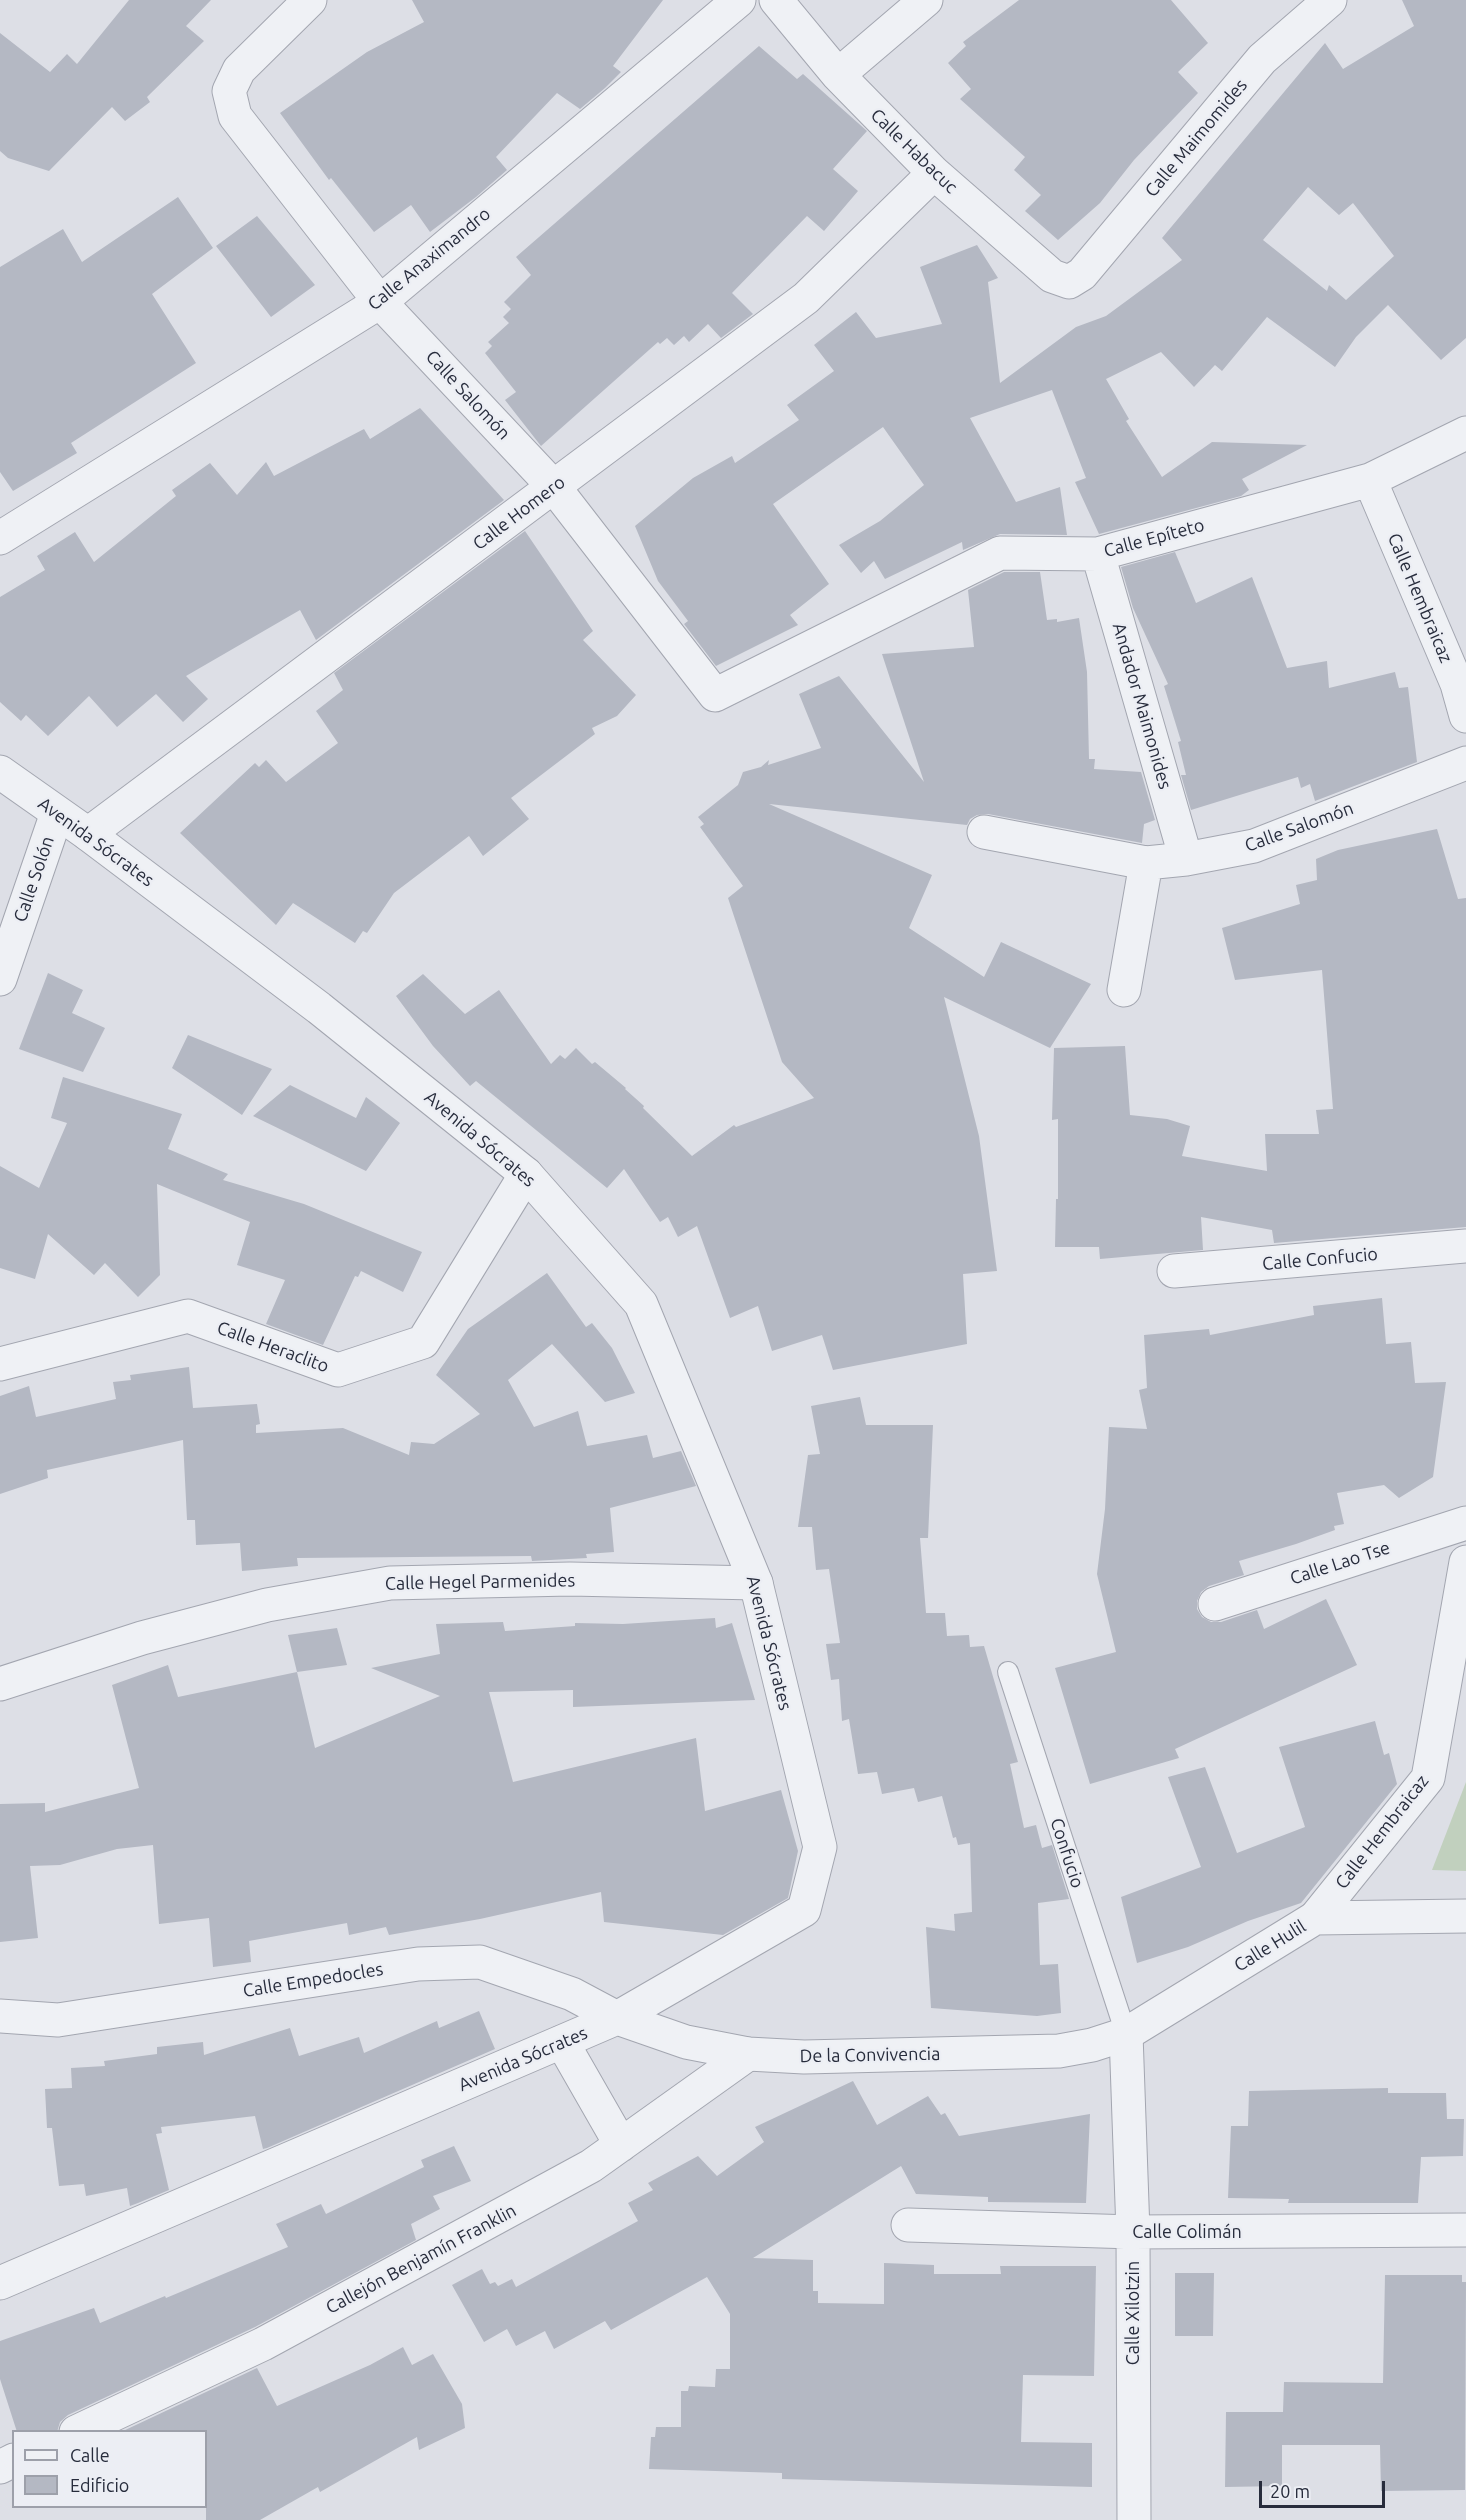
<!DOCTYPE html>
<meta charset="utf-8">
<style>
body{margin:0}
#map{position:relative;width:1466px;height:2520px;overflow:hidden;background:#dddfe6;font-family:Ubuntu,sans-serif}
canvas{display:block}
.legend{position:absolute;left:12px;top:2430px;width:195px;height:78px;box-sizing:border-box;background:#eceef4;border:2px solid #9da0aa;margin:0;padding:8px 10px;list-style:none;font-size:18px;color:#272c3c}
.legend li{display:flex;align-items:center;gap:12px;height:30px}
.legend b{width:30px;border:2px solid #9da0aa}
.scale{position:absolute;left:1259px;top:2481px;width:126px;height:27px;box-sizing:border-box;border:3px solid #272c3c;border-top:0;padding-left:8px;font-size:18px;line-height:21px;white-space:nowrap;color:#272c3c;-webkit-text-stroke:4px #eceef4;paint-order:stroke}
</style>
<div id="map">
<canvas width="1466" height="2520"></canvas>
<ul class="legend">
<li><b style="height:8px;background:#eff1f5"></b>Calle</li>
<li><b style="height:16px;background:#b4b8c3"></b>Edificio</li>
</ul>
<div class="scale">20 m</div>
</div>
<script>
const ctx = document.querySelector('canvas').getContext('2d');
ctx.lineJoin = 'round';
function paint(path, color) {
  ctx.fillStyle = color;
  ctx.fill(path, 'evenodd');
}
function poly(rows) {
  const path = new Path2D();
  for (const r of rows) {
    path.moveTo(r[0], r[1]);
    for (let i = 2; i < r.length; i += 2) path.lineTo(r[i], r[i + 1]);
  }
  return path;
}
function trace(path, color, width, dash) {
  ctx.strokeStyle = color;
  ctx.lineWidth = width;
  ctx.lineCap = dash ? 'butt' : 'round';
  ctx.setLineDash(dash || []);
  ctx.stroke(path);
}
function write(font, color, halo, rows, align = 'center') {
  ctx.font = font + ' Ubuntu,sans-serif';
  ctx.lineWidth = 4.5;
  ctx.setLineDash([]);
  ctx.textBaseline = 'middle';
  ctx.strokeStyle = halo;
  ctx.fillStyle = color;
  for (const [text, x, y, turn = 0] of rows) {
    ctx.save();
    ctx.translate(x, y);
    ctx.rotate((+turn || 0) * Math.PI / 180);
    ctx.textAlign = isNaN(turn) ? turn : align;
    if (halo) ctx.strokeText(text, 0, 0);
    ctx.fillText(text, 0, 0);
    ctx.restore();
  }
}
paint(poly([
 [1466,1782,1466,1871,1432,1870]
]), '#c1d0be');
paint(poly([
 [129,0,211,0,186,26,204,41,147,97,150,102,125,121,112,107,49,171,8,158,0,151,0,33,50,72,67,54,77,64],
 [412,0,663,0,613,66,621,72,605,88,580,109,557,93,496,157,507,170,476,197,430,232,411,205,374,232,331,178,329,180,280,113,367,52,424,22],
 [1019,0,1171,0,1208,43,1178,72,1198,93,1134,160,1100,203,1058,240,1025,211,1041,195,1014,170,1025,157,960,99,971,89,948,63,966,46,963,42],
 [1402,0,1466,0,1466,338,1441,360,1388,305,1356,337,1335,367,1267,317,1222,371,1215,365,1194,387,1161,352,1106,379,1129,419,1126,421,1162,477,1212,442,1307,445,1242,479,1249,490,1241,496,1099,534,1075,482,1086,478,1052,390,970,418,1016,502,1060,487,1067,535,1000,534,963,550,962,542,885,579,874,561,861,573,839,545,880,521,924,485,883,427,773,504,829,584,790,615,798,625,716,666,684,624,688,621,658,581,635,526,693,478,732,456,735,463,799,420,787,405,834,371,814,345,856,312,876,338,942,324,920,267,977,245,998,278,988,282,1000,383,1076,327,1106,316,1182,260,1162,238,1325,43,1343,69,1414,26],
 [1308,187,1339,215,1353,203,1394,256,1346,300,1329,285,1327,291,1263,240],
 [759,46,797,79,803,74,867,131,833,169,858,191,824,231,807,216,732,293,753,314,721,338,708,324,689,342,684,336,674,345,667,338,660,344,658,342,541,446,505,400,516,392,485,353,492,346,488,342,509,323,503,317,511,309,504,302,531,275,516,257],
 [178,197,213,248,152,294,196,363,71,443,77,453,13,491,0,472,0,267,63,229,82,262],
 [257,216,315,285,271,317,216,246],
 [420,408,504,500,316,640,300,610,186,676,208,699,183,722,156,694,117,727,89,696,48,736,26,715,21,721,0,702,0,597,45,570,37,556,75,532,94,562,176,496,172,490,210,463,237,495,266,462,274,476,364,429,370,439],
 [525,531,593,631,583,640,636,695,617,716,592,728,595,734,511,798,529,819,483,856,469,836,394,893,367,933,363,931,355,943,293,903,276,925,180,833,255,763,259,767,266,760,286,782,338,743,316,711,343,690,334,673],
 [1175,552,1196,603,1252,577,1287,668,1327,661,1329,688,1395,672,1399,688,1408,687,1417,762,1315,801,1310,784,1301,788,1298,777,1191,810,1181,775,1186,775,1178,742,1181,741,1164,686,1168,684,1133,608,1121,567],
 [1004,572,1040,572,1047,620,1057,619,1057,622,1079,618,1087,672,1089,759,1095,759,1094,769,1141,772,1155,820,1144,824,1142,843,988,814,977,815,970,819,967,825,769,804,932,875,909,928,984,977,1001,942,1091,984,1050,1048,944,997,979,1136,997,1271,963,1274,967,1344,833,1370,822,1335,772,1351,758,1306,730,1318,697,1226,678,1237,668,1217,660,1222,624,1169,607,1188,476,1081,470,1086,433,1046,396,996,423,974,465,1014,499,990,551,1064,560,1055,565,1059,576,1048,592,1064,595,1062,626,1088,625,1089,644,1106,643,1108,692,1156,734,1125,736,1127,814,1098,782,1062,728,898,743,886,700,827,704,824,698,817,738,785,743,772,761,767,769,760,768,765,821,748,799,694,839,676,924,782,882,654,974,647,968,590],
 [1437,829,1458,899,1466,898,1466,1227,1274,1243,1272,1230,1201,1217,1203,1250,1100,1259,1099,1247,1055,1247,1056,1199,1058,1199,1058,1119,1052,1120,1054,1048,1125,1046,1130,1115,1167,1119,1190,1126,1182,1156,1267,1171,1265,1134,1319,1134,1316,1110,1333,1109,1322,970,1235,980,1222,928,1300,904,1296,885,1317,880,1316,859,1338,850],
 [48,973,83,990,72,1013,105,1028,83,1072,19,1049],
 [188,1035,272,1069,242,1115,172,1068],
 [63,1077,182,1114,168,1149,228,1174,223,1180,304,1204,422,1252,403,1292,361,1271,358,1277,355,1276,323,1345,266,1324,285,1280,237,1265,250,1222,157,1184,160,1275,138,1297,105,1263,94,1275,48,1234,35,1279,0,1268,0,1166,39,1188,67,1123,51,1118],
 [290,1085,356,1118,366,1097,400,1123,366,1171,253,1116],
 [547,1273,586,1327,592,1323,612,1348,635,1393,605,1402,552,1344,508,1380,534,1427,578,1411,587,1446,647,1435,653,1458,681,1451,696,1486,610,1508,614,1552,586,1554,587,1558,532,1561,531,1556,297,1558,298,1566,242,1571,240,1543,196,1545,195,1520,187,1520,183,1440,47,1470,48,1478,0,1494,0,1396,29,1386,36,1417,116,1399,113,1382,131,1380,130,1375,189,1367,193,1408,257,1404,260,1424,256,1425,256,1433,343,1428,409,1455,411,1442,434,1444,480,1414,436,1375,468,1329],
 [1382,1298,1386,1344,1411,1342,1415,1383,1446,1382,1433,1477,1399,1498,1384,1485,1337,1493,1344,1524,1334,1526,1335,1530,1296,1544,1239,1561,1244,1575,1209,1586,1201,1592,1197,1601,1197,1609,1202,1617,1211,1622,1221,1622,1257,1610,1264,1629,1326,1599,1357,1665,1175,1749,1179,1758,1090,1784,1055,1668,1116,1652,1097,1574,1105,1509,1109,1427,1147,1429,1139,1390,1147,1388,1144,1335,1209,1329,1210,1335,1314,1315,1313,1306],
 [860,1397,866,1425,933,1425,928,1538,920,1538,926,1613,945,1613,947,1636,969,1635,970,1647,984,1646,1018,1762,1010,1764,1024,1828,1036,1825,1042,1848,1052,1845,1069,1899,1038,1903,1040,1965,1058,1964,1061,2013,1037,2016,931,2008,926,1927,955,1931,954,1914,972,1912,970,1843,958,1845,956,1837,953,1838,942,1796,918,1802,914,1788,882,1794,877,1772,858,1774,849,1719,842,1721,839,1679,831,1680,826,1644,840,1643,829,1569,816,1570,812,1527,798,1527,808,1455,820,1454,811,1406],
 [715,1618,716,1628,732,1623,755,1700,573,1707,573,1690,489,1692,513,1782,696,1738,705,1811,781,1790,798,1851,788,1898,723,1935,604,1922,601,1892,480,1919,389,1935,386,1927,349,1935,347,1923,249,1941,251,1962,213,1967,209,1918,159,1924,153,1845,117,1849,60,1865,30,1866,38,1938,0,1942,0,1804,45,1803,45,1812,139,1788,112,1685,168,1665,178,1697,297,1672,315,1748,440,1696,371,1668,440,1654,436,1624,503,1622,505,1631,575,1626,575,1623,623,1624],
 [337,1628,347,1665,297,1672,288,1635],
 [1375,1721,1384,1755,1389,1753,1397,1784,1301,1903,1248,1921,1188,1947,1137,1963,1121,1897,1201,1867,1168,1777,1205,1767,1237,1853,1305,1827,1279,1747],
 [479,2011,495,2049,267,2148,263,2149,255,2116,161,2127,162,2133,156,2134,169,2190,138,2203,130,2206,127,2188,86,2196,84,2184,59,2186,52,2128,47,2128,45,2089,72,2088,71,2068,105,2066,104,2061,157,2054,157,2047,203,2042,204,2055,290,2028,299,2056,359,2037,364,2053,437,2021,439,2028],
 [853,2081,877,2125,928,2096,941,2115,945,2113,959,2136,1090,2114,1086,2203,988,2202,988,2197,916,2194,901,2166,753,2258,813,2260,813,2291,818,2291,818,2303,884,2304,884,2263,934,2265,934,2274,1001,2274,1000,2266,1096,2266,1094,2376,1023,2375,1021,2442,1092,2443,1092,2487,782,2479,782,2473,649,2469,651,2437,655,2437,656,2427,681,2427,681,2391,688,2391,689,2386,715,2387,716,2369,730,2369,730,2314,707,2277,611,2330,605,2321,554,2349,545,2331,516,2346,507,2329,484,2342,452,2285,482,2269,490,2284,495,2282,498,2286,512,2279,516,2287,638,2221,628,2203,653,2190,648,2183,698,2156,717,2176,764,2142,755,2127],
 [1388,2088,1388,2093,1446,2093,1447,2119,1464,2119,1463,2156,1421,2157,1418,2203,1288,2203,1289,2199,1228,2198,1231,2126,1248,2126,1249,2091],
 [454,2146,471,2181,433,2196,440,2209,411,2224,416,2240,255,2327,68,2415,60,2422,57,2432,17,2432,0,2379,0,2341,94,2308,100,2323,165,2296,166,2298,288,2247,276,2224,321,2204,326,2214,424,2167,421,2160],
 [1175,2273,1214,2273,1213,2336,1175,2336],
 [1385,2275,1462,2275,1462,2282,1466,2282,1465,2490,1381,2491,1380,2445,1282,2445,1282,2486,1225,2487,1226,2412,1283,2412,1284,2382,1383,2383],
 [403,2347,412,2365,433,2354,462,2404,465,2428,419,2450,417,2437,320,2492,318,2487,260,2520,206,2520,206,2432,121,2432,257,2368,277,2406,370,2365]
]), '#b4b8c3');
const service = poly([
 [1008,1672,1126,2034]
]);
const minor = poly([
 [310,0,239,70,229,91,235,116,380,302,554,487,715,695,1000,553,1098,554,1370,480,1466,433],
 [776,0,838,75,934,173,1052,276,1069,282,1082,274,1262,59,1330,0],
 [838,75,926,0],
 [1370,480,1457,684,1466,716],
 [0,538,380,302,739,0],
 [1098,554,1186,859],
 [984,832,1146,863,1186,859,1254,846,1466,763],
 [88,834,806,298,934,173],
 [0,979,57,813],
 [1124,990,1146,863],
 [1174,1271,1466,1246],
 [0,1364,188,1316,338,1370,423,1342,526,1174],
 [1215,1604,1466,1523],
 [0,1684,142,1638,267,1605,390,1583,570,1579,756,1583],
 [1315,1918,1428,1778,1466,1562],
 [0,2016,58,2020,418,1964,480,1962,572,1994,617,2018],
 [1126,2034,1133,2232,1134,2520],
 [562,2042,621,2145],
 [908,2225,1133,2232,1466,2230],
 [76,2432,263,2344,591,2166,748,2054],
 [0,2467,14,2460]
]);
const tertiary = poly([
 [0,772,88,834,319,1008,526,1174,641,1304,756,1583,820,1847,804,1910,617,2018,0,2283],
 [617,2018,686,2042,748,2054,804,2057,1059,2051,1092,2045,1126,2034,1315,1918,1466,1916]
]);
trace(service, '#a3a6b0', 22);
trace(minor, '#a3a6b0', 35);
trace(tertiary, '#a3a6b0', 35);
trace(service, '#eff1f5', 20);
trace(minor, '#eff1f5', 33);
trace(tertiary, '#eff1f5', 33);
write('18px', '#272c3c', '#eceef4', [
 ["Calle Maimomides",1196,138,-50],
 ["Calle Habacuc",914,151,44],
 ["Calle Anaximandro",429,259,-39],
 ["Calle Salomón",468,395,47],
 ["Calle Homero",519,513,-37],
 ["Calle Epíteto",1154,538,-15],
 ["Calle Hembraicaz",1420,598,67],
 ["Andador Maimonides",1142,706,74],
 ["Calle Salomón",1299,827,-20],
 ["Avenida Sócrates",96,842,36],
 ["Calle Solón",34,879,-71],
 ["Avenida Sócrates",480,1139,40],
 ["Calle Confucio",1320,1259,-5],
 ["Calle Heraclito",273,1347,20],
 ["Calle Lao Tse",1340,1563,-18],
 ["Calle Hegel Parmenides",480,1582,-1],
 ["Avenida Sócrates",769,1643,76],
 ["Calle Hembraicaz",1382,1832,-52],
 ["Confucio",1067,1853,72],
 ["Calle Hulil",1270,1946,-32],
 ["Calle Empedocles",313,1980,-9],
 ["De la Convivencia",870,2055,-1],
 ["Avenida Sócrates",523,2059,-23],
 ["Calle Colimán",1187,2232],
 ["Callejón Benjamín Franklin",421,2259,-28],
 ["Calle Xilotzin",1133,2313,-90]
]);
</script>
